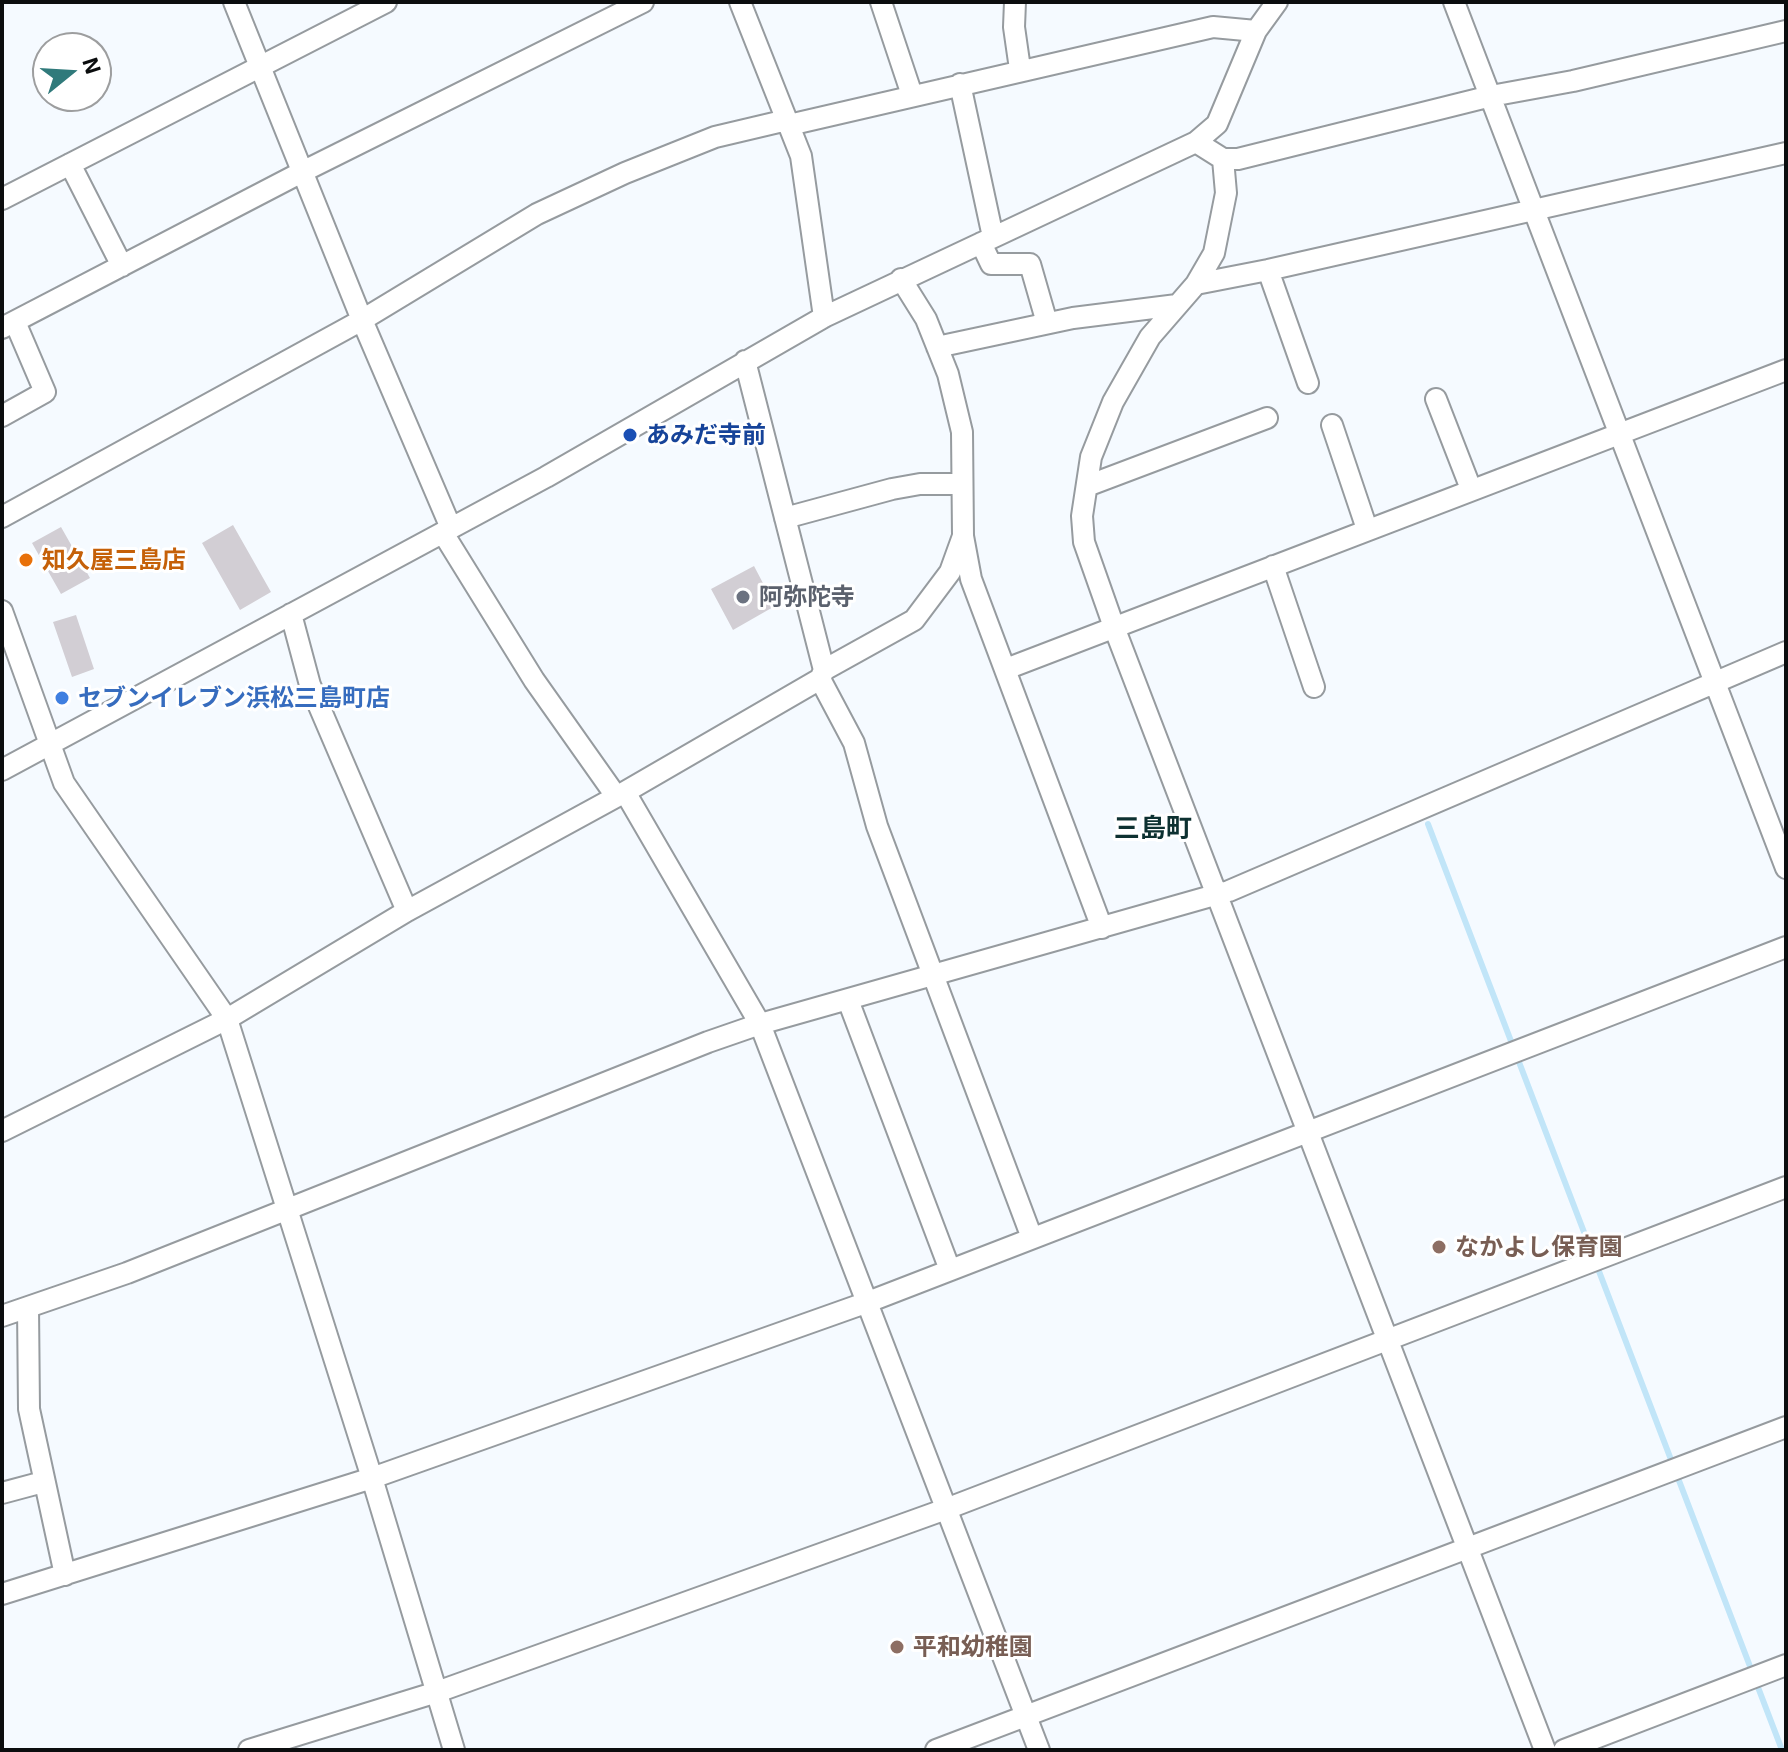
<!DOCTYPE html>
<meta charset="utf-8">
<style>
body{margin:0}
#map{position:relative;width:1788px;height:1752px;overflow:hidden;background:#f5faff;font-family:"Exo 2",sans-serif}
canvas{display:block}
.frame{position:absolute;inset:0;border:4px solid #0b0d0e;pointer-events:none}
.north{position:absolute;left:32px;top:32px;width:80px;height:80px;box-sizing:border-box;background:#fff;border:2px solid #9d9e9f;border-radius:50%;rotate:72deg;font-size:22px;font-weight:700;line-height:32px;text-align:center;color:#0b0d0e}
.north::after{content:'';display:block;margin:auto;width:28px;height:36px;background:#307a7b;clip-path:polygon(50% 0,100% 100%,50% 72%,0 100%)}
</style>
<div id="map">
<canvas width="1788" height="1752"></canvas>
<div class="frame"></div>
<div class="north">N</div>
</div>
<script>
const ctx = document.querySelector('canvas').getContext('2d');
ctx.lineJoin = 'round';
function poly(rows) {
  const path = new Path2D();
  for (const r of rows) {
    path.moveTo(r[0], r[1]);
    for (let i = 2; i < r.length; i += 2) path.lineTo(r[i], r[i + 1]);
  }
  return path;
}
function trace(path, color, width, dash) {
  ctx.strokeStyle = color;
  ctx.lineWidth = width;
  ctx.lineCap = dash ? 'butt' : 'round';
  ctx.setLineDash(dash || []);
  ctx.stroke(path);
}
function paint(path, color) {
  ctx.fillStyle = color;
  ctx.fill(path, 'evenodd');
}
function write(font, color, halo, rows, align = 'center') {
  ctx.font = font + ' "Exo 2","Noto Sans JP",sans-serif';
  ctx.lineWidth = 6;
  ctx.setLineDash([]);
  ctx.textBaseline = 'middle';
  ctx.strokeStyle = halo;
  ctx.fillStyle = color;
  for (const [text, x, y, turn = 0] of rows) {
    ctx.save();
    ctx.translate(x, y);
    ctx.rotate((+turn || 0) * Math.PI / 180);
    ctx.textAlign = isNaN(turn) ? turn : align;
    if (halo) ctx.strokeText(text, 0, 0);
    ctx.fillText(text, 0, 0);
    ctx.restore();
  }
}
trace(poly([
 [1428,824,1782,1750]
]), '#c1e5f8', 6);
paint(poly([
 [233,525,271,592,240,610,202,543],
 [61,527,90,578,61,594,32,543],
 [754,566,775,606,733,630,711,589],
 [76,615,94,669,72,677,53,622]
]), '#d2ced4');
const minor = poly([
 [234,2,362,320,451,528],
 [740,2,801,156,824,317],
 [881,2,912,95],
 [1015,2,1014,27,1020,69],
 [1454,2,1786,868],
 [960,84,993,237],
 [789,125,1213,27,1256,31],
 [1196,142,1223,159,1238,159,1491,96,1573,81,1786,31],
 [1223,159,1226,193,1214,253,1196,284,1150,337,1113,402,1091,457,1082,516,1084,542,1114,627,1545,1750],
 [70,164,122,266],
 [2,199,386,2],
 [981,243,991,264,1030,264,1047,323],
 [1268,270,1308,383],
 [901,279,926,319,948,374,962,432,963,536,971,579,1102,928],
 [1196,284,1268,270,1786,153],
 [2,328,302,172,643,2],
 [937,347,1073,318,1177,305],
 [1436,399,1471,489],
 [2,416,45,392,15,322],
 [1332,425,1367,529],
 [1087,486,1267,418],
 [2,517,362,320,537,214,625,173,715,137,787,120],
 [785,518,892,489,920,484,962,484],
 [443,533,534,680,616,796],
 [1273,566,1314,687],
 [2,611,64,783,227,1019,372,1478,454,1750],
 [291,614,310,685,407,911],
 [1006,669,1786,370],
 [824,670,914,620,950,572,963,536],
 [820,679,854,743,877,826,1032,1238],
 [2,770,546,477,824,317,1196,142,1217,124,1256,31,1277,2],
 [625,792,760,1024,1039,1750],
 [848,1000,950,1270],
 [2,1131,227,1019,407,911,625,792,820,679,824,670,745,361],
 [28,1307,29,1409,65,1575],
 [2,1316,127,1273,708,1042,760,1024,1229,891,1786,652],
 [2,1493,43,1482],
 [2,1594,372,1478,868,1302,1786,947],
 [249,1750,437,1692,946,1509,1786,1187],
 [936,1750,1786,1427],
 [1564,1750,1786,1665]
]);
trace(minor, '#969b9f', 24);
trace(minor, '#fff', 20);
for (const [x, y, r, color] of [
 [630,435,8,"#1a4fb4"],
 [26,560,8,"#e8710a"],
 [743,597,8,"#6b7280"],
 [62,698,8,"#3f7fe0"],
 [1439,1247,8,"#8d6e63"],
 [897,1647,8,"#8d6e63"]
]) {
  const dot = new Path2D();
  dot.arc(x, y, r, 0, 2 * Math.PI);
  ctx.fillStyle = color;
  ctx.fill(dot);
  trace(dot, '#fff', 3);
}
write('bold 24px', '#164399', '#fff', [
 ["あみだ寺前",646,435]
], 'left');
write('bold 24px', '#c56008', '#fff', [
 ["知久屋三島店",42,560]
], 'left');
write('bold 24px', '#5b616d', '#fff', [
 ["阿弥陀寺",759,597]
], 'left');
write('bold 24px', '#366cbe', '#fff', [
 ["セブンイレブン浜松三島町店",78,698]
], 'left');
write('bold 24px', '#785e54', '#fff', [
 ["なかよし保育園",1455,1247],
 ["平和幼稚園",913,1647]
], 'left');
write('bold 26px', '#0d3131', '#fff', [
 ["三島町",1153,828]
]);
</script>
